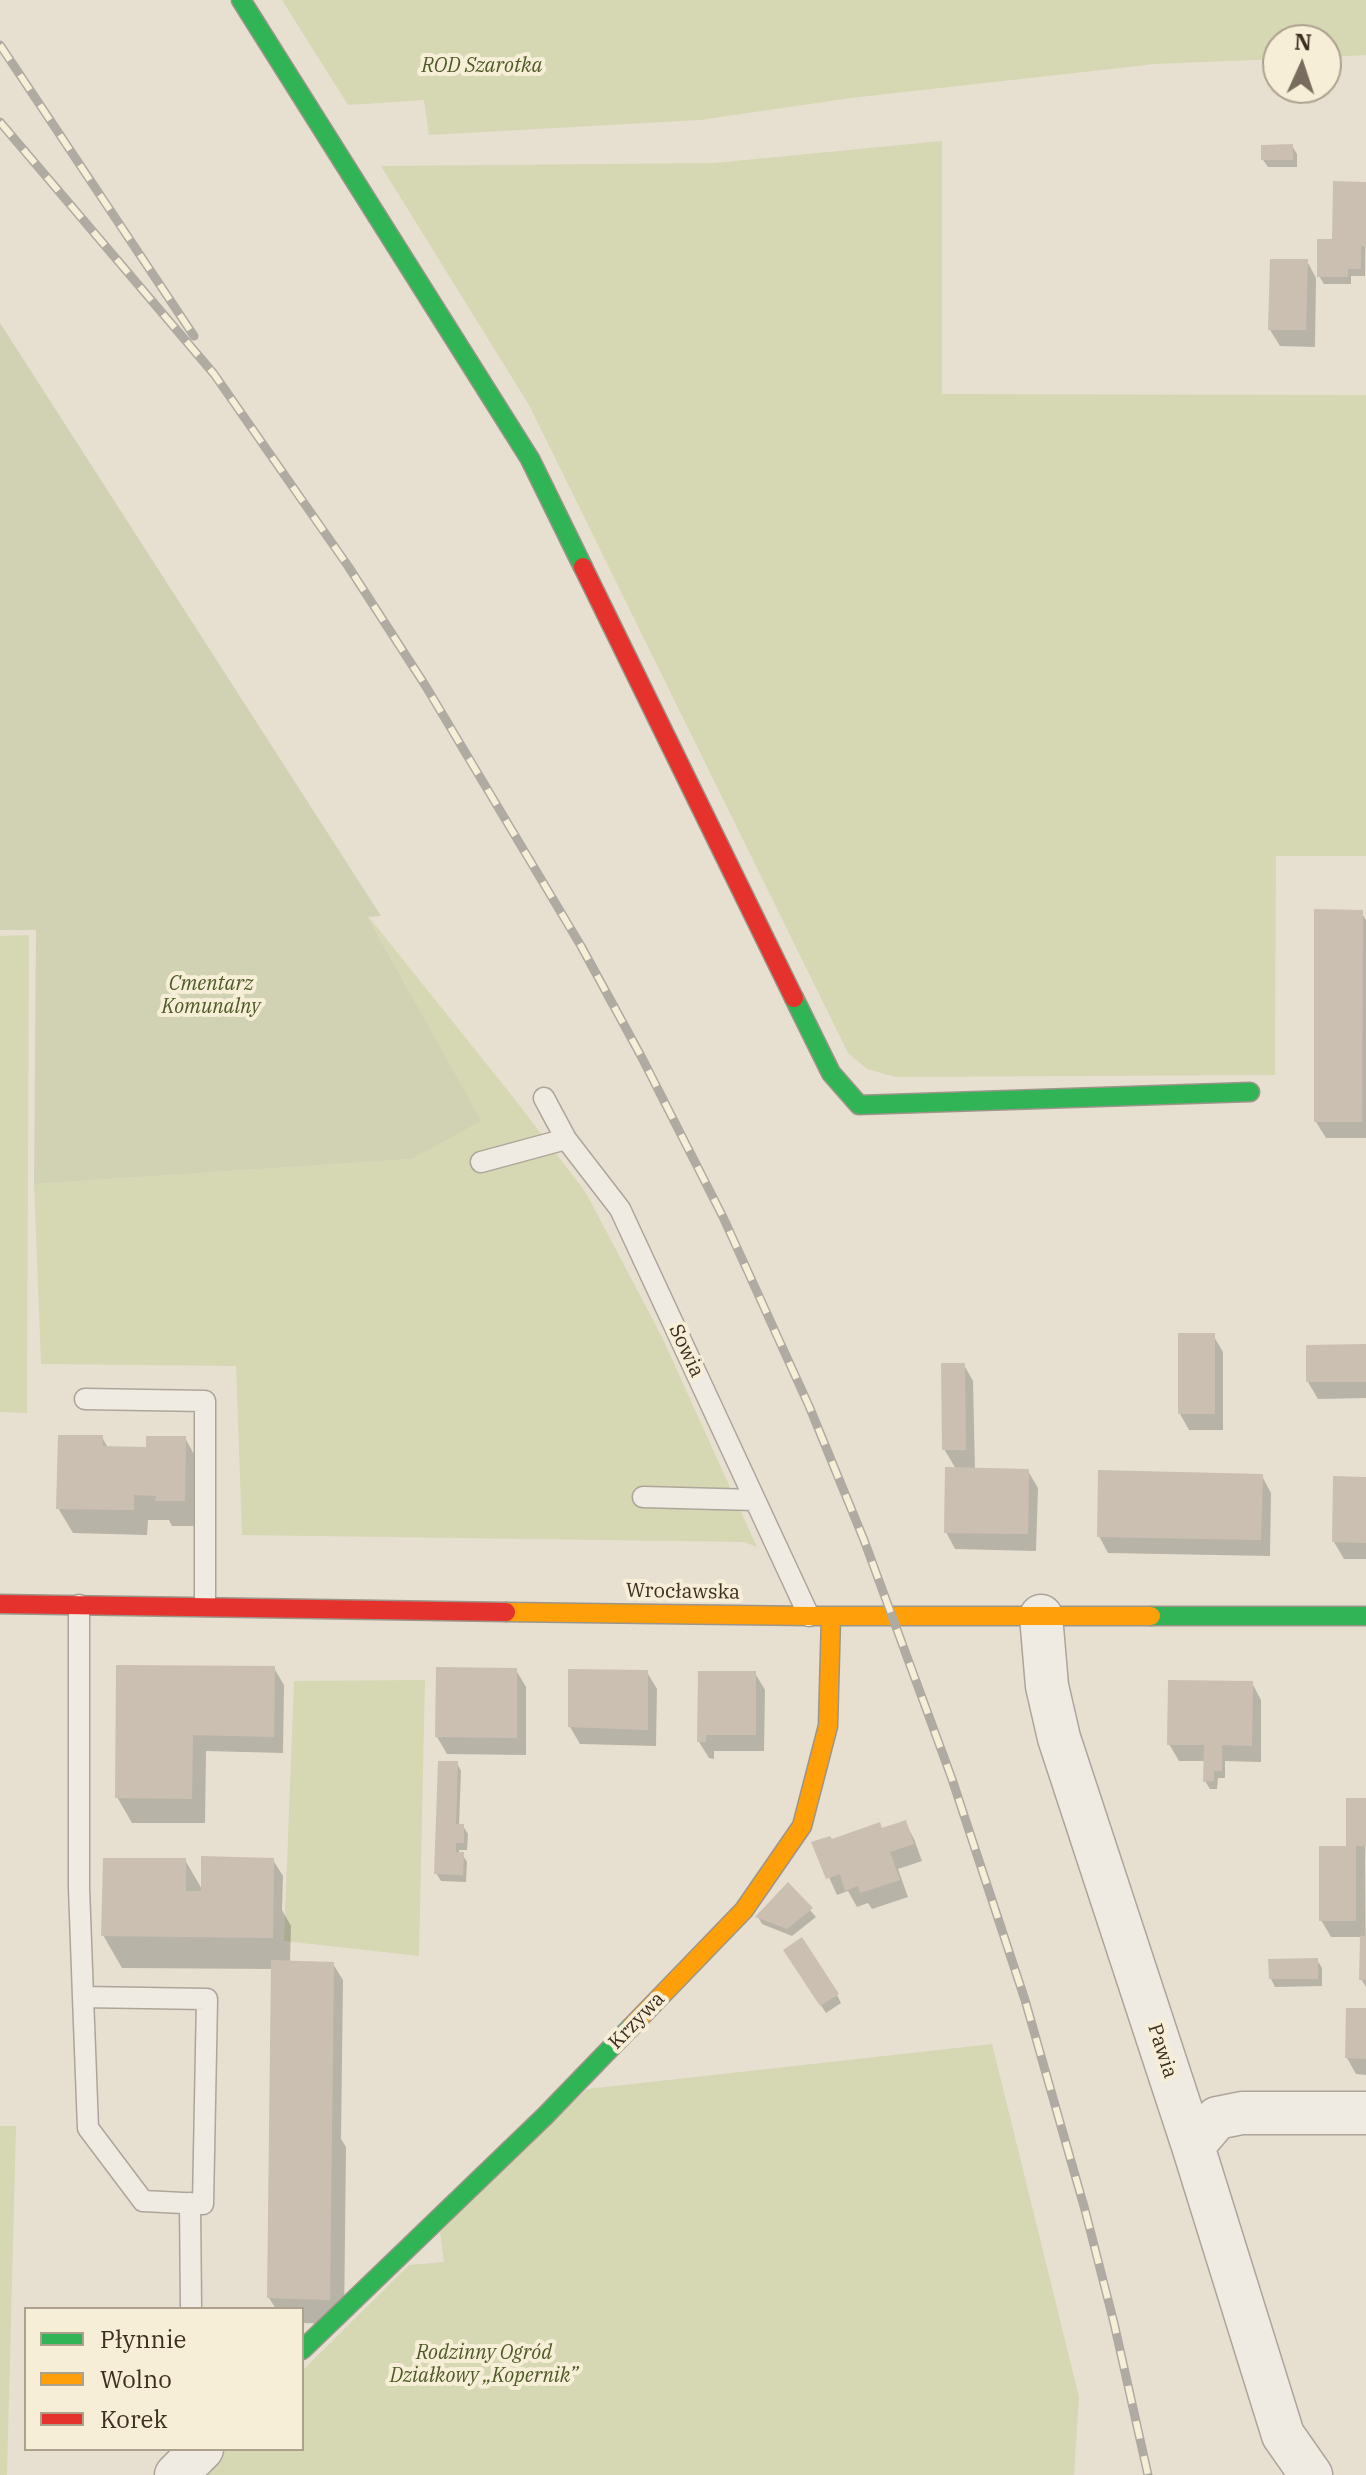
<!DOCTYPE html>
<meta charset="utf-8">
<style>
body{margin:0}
#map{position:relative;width:1366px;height:2475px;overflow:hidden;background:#e7e0d1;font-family:"IBM Plex Serif",serif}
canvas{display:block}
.legend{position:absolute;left:24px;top:2307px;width:280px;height:144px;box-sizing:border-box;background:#f7eed8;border:2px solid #ada18e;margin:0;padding:10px 14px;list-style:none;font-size:24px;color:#3d2e20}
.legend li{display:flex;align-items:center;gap:16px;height:40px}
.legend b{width:40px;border:2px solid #ada18e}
.north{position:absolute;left:1262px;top:24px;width:80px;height:80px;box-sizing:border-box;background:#f7eed8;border:2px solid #ada18e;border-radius:50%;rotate:3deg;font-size:22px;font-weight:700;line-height:32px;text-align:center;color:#3d2e20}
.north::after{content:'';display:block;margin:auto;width:28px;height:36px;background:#786c5e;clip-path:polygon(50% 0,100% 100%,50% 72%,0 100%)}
</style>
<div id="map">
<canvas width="1366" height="2475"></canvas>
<ul class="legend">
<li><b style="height:10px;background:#30b455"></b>Płynnie</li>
<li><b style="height:10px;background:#ff9f0a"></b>Wolno</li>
<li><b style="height:10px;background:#e5322d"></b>Korek</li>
</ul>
<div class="north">N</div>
</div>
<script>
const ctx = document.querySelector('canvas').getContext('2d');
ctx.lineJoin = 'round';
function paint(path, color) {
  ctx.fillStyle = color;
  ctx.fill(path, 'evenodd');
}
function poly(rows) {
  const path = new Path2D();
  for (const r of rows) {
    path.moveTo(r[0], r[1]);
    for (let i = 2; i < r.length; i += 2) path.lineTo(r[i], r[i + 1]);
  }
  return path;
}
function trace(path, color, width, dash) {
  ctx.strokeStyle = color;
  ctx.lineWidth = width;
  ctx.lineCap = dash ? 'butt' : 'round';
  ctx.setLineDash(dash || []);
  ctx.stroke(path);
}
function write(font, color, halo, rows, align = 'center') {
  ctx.font = font + ' "IBM Plex Serif",serif';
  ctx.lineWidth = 8;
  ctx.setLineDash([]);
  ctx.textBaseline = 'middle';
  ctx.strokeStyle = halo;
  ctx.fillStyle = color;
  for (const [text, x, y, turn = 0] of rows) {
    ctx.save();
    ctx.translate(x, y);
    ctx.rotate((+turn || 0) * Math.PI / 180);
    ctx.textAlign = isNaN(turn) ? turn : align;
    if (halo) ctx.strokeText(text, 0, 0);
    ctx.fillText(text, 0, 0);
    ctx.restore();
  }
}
paint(poly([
 [282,0,1366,0,1366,55,1326,57,1326,40,1278,40,1278,59,1155,64,851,98,700,120,429,135,424,100,348,105],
 [942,141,942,394,1366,395,1366,856,1276,856,1275,1075,896,1077,867,1069,848,1053,529,405,381,166,714,163],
 [368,916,513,1097,586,1193,662,1337,757,1547,744,1542,242,1535,236,1366,41,1364,34,1184,410,1159,480,1121],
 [29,935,27,1413,0,1412,0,936],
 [425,1680,419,1956,284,1941,294,1681],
 [992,2044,1079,2397,1074,2475,197,2475,224,2449,302,2449,302,2371,409,2265,444,2262,440,2232,587,2089],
 [0,2126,16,2126,7,2475,0,2475]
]), '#d6d7b3');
paint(poly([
 [0,323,381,916,368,917,481,1121,411,1159,34,1184,36,930,0,930]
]), '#d1d1b3');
paint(poly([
 [1292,146,1297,154,1297,167,1268,167,1263,160],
 [1366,184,1365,276,1351,276,1351,284,1324,284,1319,276],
 [1307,261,1316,278,1315,347,1280,346,1270,330],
 [1361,912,1366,920,1366,1138,1326,1138,1316,1122],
 [1213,1335,1223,1352,1223,1430,1189,1430,1180,1414],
 [1366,1346,1366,1398,1318,1399,1308,1382],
 [964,1365,973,1381,975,1470,1028,1471,1038,1488,1036,1551,955,1549,946,1532,956,1469,944,1449],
 [102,1437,108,1448,148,1449,185,1438,199,1463,198,1526,172,1526,169,1520,148,1520,147,1535,73,1533,58,1508],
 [1262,1476,1271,1493,1270,1556,1108,1553,1099,1536],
 [1366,1479,1366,1559,1344,1559,1334,1542],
 [274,1668,284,1685,283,1753,206,1751,205,1823,132,1823,117,1797],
 [516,1670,526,1687,526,1755,447,1754,437,1737],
 [647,1672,657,1689,656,1746,580,1744,570,1727],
 [755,1673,765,1690,764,1751,714,1751,714,1759,709,1758,699,1742],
 [1252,1683,1261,1700,1261,1762,1225,1761,1225,1778,1218,1778,1217,1789,1210,1789,1205,1781,1206,1761,1179,1761,1169,1744],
 [457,1763,461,1771,459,1826,463,1826,468,1834,467,1850,459,1850,459,1854,462,1854,467,1862,466,1882,441,1881,436,1873],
 [1366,1800,1365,1862,1366,1987,1361,1979,1362,1937,1331,1937,1321,1920],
 [905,1822,914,1839,922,1861,898,1869,908,1897,872,1909,868,1903,857,1907,848,1891,837,1895,814,1844,831,1842],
 [185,1860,203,1891,273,1860,283,1876,282,1910,291,1926,290,1963,333,1964,343,1980,341,2139,346,2147,344,2324,302,2323,302,2309,276,2309,269,2298,273,1969,122,1968,103,1935],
 [788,1885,816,1917,792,1936,762,1924,758,1917],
 [790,1958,837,1995,841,2003,826,2013],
 [1317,1960,1322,1968,1322,1986,1275,1987,1271,1979],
 [1366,2010,1366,2075,1356,2074,1347,2058]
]), '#0003');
paint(poly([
 [1293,144,1293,160,1261,160,1261,145],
 [1333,181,1366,182,1366,246,1361,246,1361,269,1348,269,1348,277,1317,277,1317,239,1332,239],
 [1270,259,1308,259,1306,330,1268,330],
 [1314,909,1363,910,1362,1122,1314,1122],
 [1178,1333,1215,1333,1215,1414,1178,1414],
 [1366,1344,1366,1382,1306,1382,1306,1345],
 [941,1363,965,1363,966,1450,942,1450],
 [58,1435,103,1435,103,1446,146,1447,146,1436,186,1436,185,1501,155,1501,156,1496,134,1495,134,1510,56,1509],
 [945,1467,1029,1469,1028,1534,944,1533],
 [1098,1470,1263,1474,1261,1540,1097,1537],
 [1333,1476,1366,1477,1366,1543,1332,1542],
 [116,1665,275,1666,274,1737,193,1735,192,1799,115,1798],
 [436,1667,517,1668,517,1738,435,1737],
 [568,1669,648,1670,648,1730,568,1727],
 [698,1671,756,1671,756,1735,706,1735,706,1742,697,1742],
 [1168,1680,1253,1681,1252,1746,1222,1745,1222,1771,1214,1771,1214,1781,1203,1782,1204,1745,1167,1745],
 [438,1761,458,1761,456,1824,464,1824,464,1843,456,1843,456,1852,464,1852,463,1875,434,1874],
 [1346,1798,1366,1798,1366,1846,1356,1846,1356,1921,1319,1921,1319,1846,1346,1846],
 [906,1820,914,1844,890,1852,900,1880,860,1893,858,1886,845,1891,840,1874,826,1879,811,1842,830,1836,832,1839,880,1822,882,1828],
 [201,1856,274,1858,273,1938,101,1936,103,1858,186,1858,186,1891,201,1891],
 [788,1882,813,1908,787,1929,755,1917],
 [1360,1936,1366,1936,1366,1980,1359,1980],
 [802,1937,839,1994,820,2006,783,1950],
 [1318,1958,1318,1979,1269,1979,1268,1959],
 [271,1960,334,1962,330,2300,267,2298],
 [1346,2008,1366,2008,1366,2059,1345,2058]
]), '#cbbfb2');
const lane = poly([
 [544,1098,566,1139,620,1209,809,1616],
 [481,1162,566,1139],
 [85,1399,205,1401,205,1606],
 [643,1497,755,1500],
 [79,1605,79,1888,83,1997,88,2128,143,2201,203,2204,207,1999,83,1997],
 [190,2203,191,2309]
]);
const street = poly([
 [1041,1616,1047,1686,1059,1738,1193,2146,1283,2435,1311,2475],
 [1193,2146,1217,2118,1242,2113,1366,2113],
 [176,2475,202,2449]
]);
const fast = poly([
 [241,0,530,459,583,567],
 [794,998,831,1073,859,1105,1250,1092],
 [1151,1616,1366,1616],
 [302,2350,545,2116,631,2027]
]);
const slow = poly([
 [506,1612,809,1616,1151,1616],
 [631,2027,744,1910,802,1826,828,1726,831,1616]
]);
const jam = poly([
 [583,567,794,998],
 [0,1604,506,1612]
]);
trace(lane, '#ada599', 23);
trace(street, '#ada599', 45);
trace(fast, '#9c958a', 21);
trace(slow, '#9c958a', 21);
trace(jam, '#9c958a', 21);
trace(lane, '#efebe3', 20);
trace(street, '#efebe3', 42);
trace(fast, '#30b455', 18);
trace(slow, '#ff9f0a', 18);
trace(jam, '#e5322d', 18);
const rail = poly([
 [0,45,194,336],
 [0,122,214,374,348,566,425,685,581,946,641,1056,723,1217,809,1406,864,1540,952,1779,1025,2000,1085,2210,1114,2323,1148,2475]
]);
trace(rail, '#afaaa2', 9);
trace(rail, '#f7eed8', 6, [18]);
write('italic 20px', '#4d5a26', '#f7eed8', [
 ["ROD Szarotka",482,66],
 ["Cmentarz",211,984],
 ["Komunalny",211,1007],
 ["Rodzinny Ogród",484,2353],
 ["Działkowy „Kopernik”",484,2376]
]);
write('20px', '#3d2e20', '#f7eed8', [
 ["Sowia",686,1351,65],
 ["Wrocławska",683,1592,1],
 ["Krzywa",637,2021,-46],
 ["Pawia",1162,2051,72]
]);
</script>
